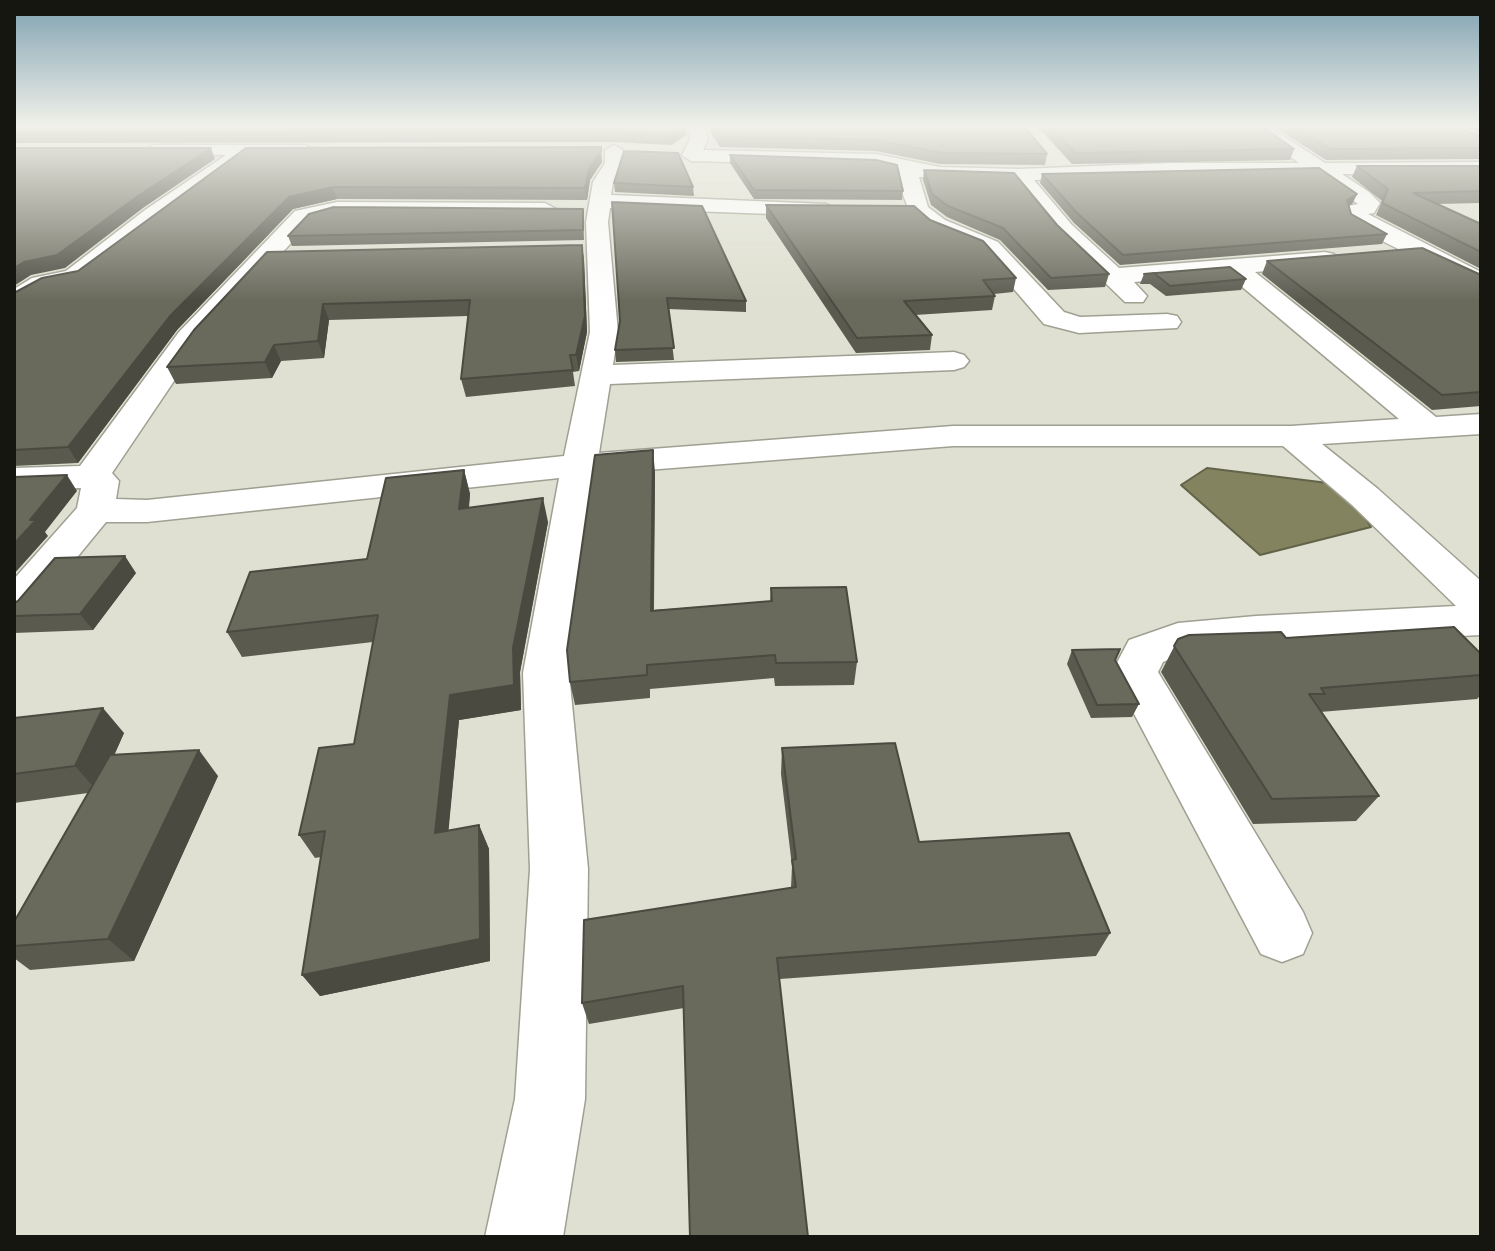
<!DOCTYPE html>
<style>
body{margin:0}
#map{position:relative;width:1495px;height:1251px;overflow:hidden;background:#dfe0d1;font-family:Inter,sans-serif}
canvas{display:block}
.frame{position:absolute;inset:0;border:16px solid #161611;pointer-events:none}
</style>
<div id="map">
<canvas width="1495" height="1251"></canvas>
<div class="frame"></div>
</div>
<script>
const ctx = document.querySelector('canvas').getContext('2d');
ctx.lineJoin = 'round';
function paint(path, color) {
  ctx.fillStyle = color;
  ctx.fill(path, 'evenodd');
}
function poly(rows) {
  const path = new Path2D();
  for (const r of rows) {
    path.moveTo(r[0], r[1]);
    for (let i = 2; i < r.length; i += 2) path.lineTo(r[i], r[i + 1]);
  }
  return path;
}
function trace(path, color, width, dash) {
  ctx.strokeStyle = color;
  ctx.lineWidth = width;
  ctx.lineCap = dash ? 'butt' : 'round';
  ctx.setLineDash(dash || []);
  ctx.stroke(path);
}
const water = poly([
 [1207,468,1344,485,1371,527,1260,555,1181,485,1207,468]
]);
paint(water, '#83845f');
trace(water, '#626348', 2);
const minor = poly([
 [687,126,704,126,708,139,703,150,876,154,940,167,1019,169,1172,163,1299,163,1248,126,1268,126,1325,163,1481,162,1481,174,1342,174,1369,192,1380,203,1374,213,1368,214,1481,272,1481,290,1358,229,1345,216,1348,206,1358,204,1316,174,1172,175,1034,180,1072,225,1119,268,1325,252,1334,254,1337,259,1334,264,1325,266,1255,272,1436,417,1481,414,1481,434,1322,444,1378,489,1481,581,1481,635,1256,646,1183,654,1163,662,1158,672,1303,912,1312,933,1303,954,1282,962,1261,954,1112,672,1129,640,1178,623,1256,616,1456,606,1352,505,1283,446,953,446,596,474,569,673,588,869,585,1099,563,1237,485,1237,515,1099,530,869,523,673,559,478,147,522,106,522,29,616,14,621,14,579,77,508,81,488,14,490,14,468,80,466,179,332,295,211,337,202,545,203,556,209,545,215,337,214,311,221,199,344,112,473,119,481,116,499,147,500,564,456,590,332,586,222,593,182,605,163,605,150,614,145,623,150,623,163,613,182,611,195,826,204,837,210,826,216,610,208,608,222,618,332,613,365,954,352,964,355,969,361,964,367,954,370,610,384,599,453,953,426,1291,426,1399,419,1227,274,1134,282,1147,296,1143,302,1125,302,1056,235,1013,181,919,177,928,207,945,220,998,242,1064,312,1080,317,1167,314,1177,316,1181,322,1177,328,1079,333,1044,324,982,252,929,230,911,215,901,190,899,171,876,166,691,161,682,155,690,139,687,126],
 [154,145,305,145,314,150,305,155,250,155,161,220,83,282,49,289,14,308,14,289,32,278,66,271,145,210,226,155,148,154,145,150,154,145]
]);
trace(minor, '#9fa091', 3);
paint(minor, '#fff');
paint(poly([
 [14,126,686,126,686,135,671,145,614,142,14,143],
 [706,126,1024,126,1047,154,1045,165,940,164,876,151,720,147],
 [1037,126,1262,126,1294,149,1290,160,1072,164],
 [1273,126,1454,126,1481,136,1481,159,1326,160],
 [1462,126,1481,126,1481,134],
 [246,148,602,162,590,180,587,200,337,199,293,209,177,330,78,463,14,466,14,293,78,271],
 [730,155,903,191,902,200,754,199,730,163],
 [1357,166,1481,166,1481,203,1437,204,1481,224,1481,269,1376,215,1382,201,1352,177],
 [924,170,1057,225,1109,274,1105,287,1048,290,1000,240,947,217,931,205,923,180],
 [1042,174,1357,194,1352,204,1348,206,1351,214,1387,234,1382,244,1120,265,1074,223,1040,183],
 [614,183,693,187,694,196,615,192],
 [612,202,746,301,746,312,668,309,674,360,616,362,615,350,620,321],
 [766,205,930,220,1016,278,1013,292,994,294,995,296,992,310,915,315,932,335,930,350,856,353,766,218],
 [583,209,584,240,292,246,288,236],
 [582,245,584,260,587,332,579,371,573,372,575,386,466,397,461,379,468,316,329,320,324,358,281,361,272,378,176,384,167,367,194,330],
 [1267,261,1481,275,1481,406,1432,410,1262,274],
 [1230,267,1246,279,1241,290,1166,296,1150,284,1140,284,1144,274],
 [464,470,470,494,469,508,548,522,520,672,521,710,459,720,448,831,479,825,489,849,490,961,320,996,302,975,321,857,315,858,299,835,354,744,373,642,242,657,227,632,367,559],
 [655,472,654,610,770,602,771,588,857,662,854,685,775,686,774,678,650,689,650,698,575,705,570,682],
 [136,573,93,630,14,633,14,603],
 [1286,638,1481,654,1481,695,1477,699,1320,712,1379,796,1356,821,1253,824,1161,672,1178,639],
 [1072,650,1115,660,1139,704,1132,717,1091,718,1067,664],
 [14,718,124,733,114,755,218,776,134,961,30,970,14,958,14,922,88,793,14,803],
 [782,748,919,842,1110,933,1096,956,780,979,684,1008,589,1024,582,1003,791,888,792,866,781,774]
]), '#5a5a4f');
paint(poly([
 [683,126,686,126,686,135,671,145,670,135],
 [601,147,602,162,590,180,587,200,585,188,589,169],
 [211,148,215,159,143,208,65,268,31,275,14,286,14,268,138,196],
 [333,187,337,199,293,209,177,330,78,463,68,447,170,316,289,197],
 [1357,194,1352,204,1342,210,1347,200],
 [582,245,584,260,587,332,579,371,576,355],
 [323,304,329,320,324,358,318,341],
 [274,345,281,361,272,378,265,362],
 [653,450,655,472,653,634,651,611],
 [464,470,470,494,466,533,459,509],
 [67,475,77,491,45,532,48,536,14,574,14,544,30,520],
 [543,498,548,522,520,672,521,710,459,720,446,857,435,833,450,695,513,648],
 [125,556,136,573,93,630,80,614],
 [103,708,124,733,98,792,75,766],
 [199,750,218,776,134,961,108,939],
 [479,825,489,849,490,961,320,996,302,975]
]), '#4a4a40');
const building = poly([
 [14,126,683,126,670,135,613,132,14,133,14,126],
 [712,126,1024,126,1047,154,942,153,877,140,719,137,712,126],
 [1049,126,1262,126,1294,149,1075,153,1049,126],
 [1293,126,1454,126,1481,136,1481,148,1331,149,1293,126],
 [601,147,601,151,589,169,585,188,333,187,289,197,170,316,68,447,14,450,14,293,42,278,78,271,246,148,601,147],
 [14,148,211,148,138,196,57,255,24,262,14,268,14,148],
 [624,151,678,153,693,187,614,183,624,151],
 [730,155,876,160,897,165,903,191,754,190,730,155],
 [1357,166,1481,166,1481,191,1413,193,1481,224,1481,252,1382,203,1388,189,1357,166],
 [1319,168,1357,194,1347,200,1351,214,1387,234,1123,255,1077,213,1042,174,1319,168],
 [924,170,1014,173,1057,225,1109,274,1051,278,1003,228,948,206,932,194,924,170],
 [612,202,702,206,746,301,667,298,674,348,615,350,620,321,612,202],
 [766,205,914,206,930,220,983,241,1016,278,983,280,995,296,904,301,932,335,857,338,766,205],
 [334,207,583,209,583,230,288,236,309,214,334,207],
 [582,245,585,316,576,355,570,355,573,370,461,379,470,300,323,304,318,341,274,345,265,362,167,367,194,330,267,252,582,245],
 [1422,248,1481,275,1481,392,1442,395,1267,261,1422,248],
 [1230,267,1246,279,1170,286,1154,273,1144,274,1230,267],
 [653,450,651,611,772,601,771,588,846,587,857,662,776,663,775,655,647,665,647,675,570,682,567,650,595,455,653,450],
 [464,470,459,509,543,498,513,648,514,685,450,695,435,833,479,825,480,939,302,975,325,831,299,835,319,748,354,744,378,615,227,632,250,572,367,559,386,478,464,470],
 [67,475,30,520,36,520,14,544,14,477,67,475],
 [125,556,80,614,14,616,14,603,18,601,55,558,125,556],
 [1454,627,1481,654,1481,675,1321,688,1325,694,1309,694,1379,796,1272,799,1174,646,1178,639,1189,635,1281,632,1286,638,1454,627],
 [1120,649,1115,660,1139,704,1097,705,1072,650,1120,649],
 [103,708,75,766,14,774,14,718,103,708],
 [895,743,919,842,1069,833,1110,933,777,958,808,1237,690,1237,683,986,582,1003,584,920,796,887,792,860,796,859,782,748,895,743],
 [199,750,108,939,14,946,14,922,110,755,199,750]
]);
paint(building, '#69695c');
trace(building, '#4a4a40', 2);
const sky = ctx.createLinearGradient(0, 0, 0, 301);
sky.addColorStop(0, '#7fa1b1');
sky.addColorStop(0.42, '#f1f1ea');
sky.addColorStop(1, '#f1f1ea00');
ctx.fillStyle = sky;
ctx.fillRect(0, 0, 1495, 301);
</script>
